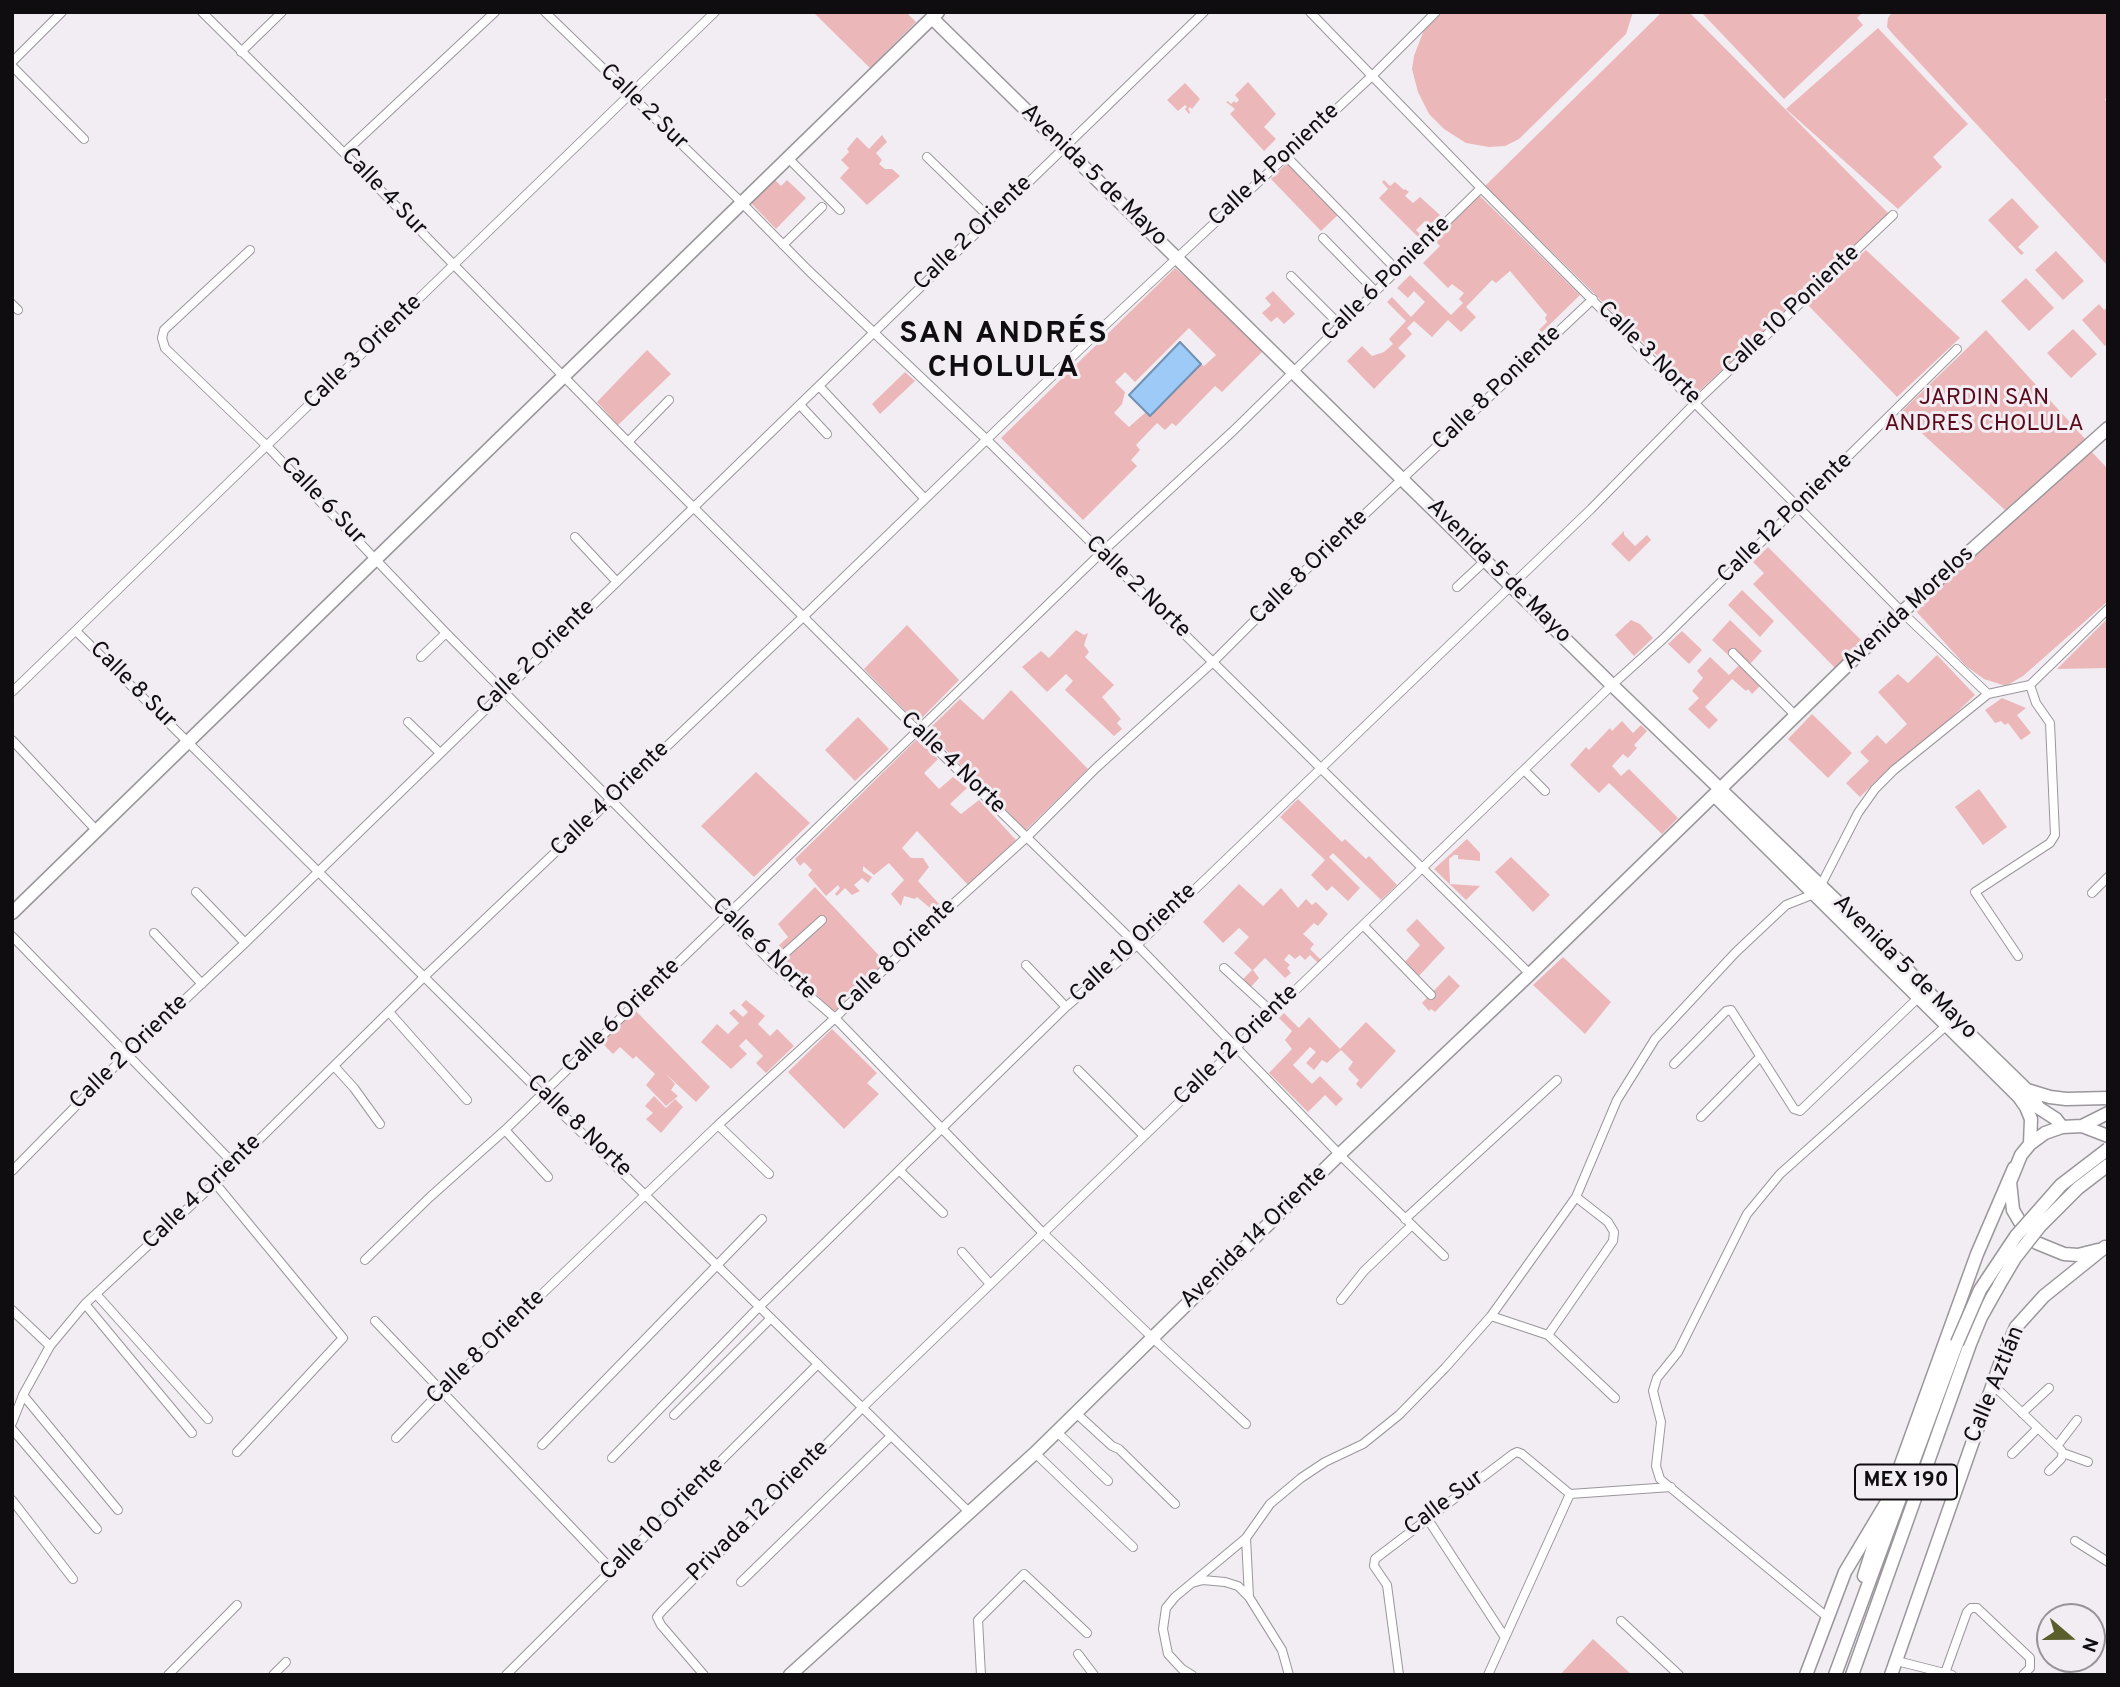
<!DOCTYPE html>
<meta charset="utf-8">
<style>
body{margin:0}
#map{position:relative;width:2120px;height:1687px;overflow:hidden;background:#f1edf3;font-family:Overpass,sans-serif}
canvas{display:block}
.frame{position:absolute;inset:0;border:14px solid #0f0d10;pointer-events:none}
.north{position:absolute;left:2036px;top:1603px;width:70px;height:70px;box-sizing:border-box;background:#f1edf3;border:2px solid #979398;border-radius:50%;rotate:110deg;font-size:19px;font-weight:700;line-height:28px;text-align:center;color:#0f0d10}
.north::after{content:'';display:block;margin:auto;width:24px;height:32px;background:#5a5e2b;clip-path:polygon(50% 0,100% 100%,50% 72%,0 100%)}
</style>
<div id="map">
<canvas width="2120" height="1687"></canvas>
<div class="frame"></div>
<div class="north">N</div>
</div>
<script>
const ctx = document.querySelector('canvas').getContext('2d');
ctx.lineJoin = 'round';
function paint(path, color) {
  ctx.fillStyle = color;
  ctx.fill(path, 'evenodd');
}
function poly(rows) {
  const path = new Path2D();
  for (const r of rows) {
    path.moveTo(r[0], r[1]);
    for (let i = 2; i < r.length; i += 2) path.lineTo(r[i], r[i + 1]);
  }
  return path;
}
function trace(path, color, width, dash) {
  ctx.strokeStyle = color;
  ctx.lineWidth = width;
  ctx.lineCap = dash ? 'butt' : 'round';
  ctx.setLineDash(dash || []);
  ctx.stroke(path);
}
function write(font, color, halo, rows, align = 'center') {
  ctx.font = font + ' Overpass,sans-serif';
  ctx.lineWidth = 6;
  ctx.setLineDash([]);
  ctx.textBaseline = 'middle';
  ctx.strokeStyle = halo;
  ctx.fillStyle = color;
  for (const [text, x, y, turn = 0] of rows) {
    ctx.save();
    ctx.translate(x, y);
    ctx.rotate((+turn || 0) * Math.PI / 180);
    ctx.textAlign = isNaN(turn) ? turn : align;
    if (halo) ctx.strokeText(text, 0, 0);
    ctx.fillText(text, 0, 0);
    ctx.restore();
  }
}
paint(poly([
 [813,12,906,12,916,22,870,68],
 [1443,12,1633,12,1626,34,1519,139,1505,146,1489,147,1466,143,1444,129,1429,114,1418,92,1412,69,1414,56,1424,30],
 [1662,12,1689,12,1890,215,1696,394,1485,186],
 [1701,12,1863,12,1857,18,1863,25,1784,99],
 [1892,12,2108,12,2108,96,2105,99,2108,105,2108,266,1891,32,1887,27,1888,18],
 [1878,28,1968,124,1933,157,1942,167,1898,209,1786,109],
 [1248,82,1276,114,1264,127,1276,139,1264,151,1230,114,1235,109,1226,102,1228,101,1231,104,1234,101,1236,103,1239,100,1235,95],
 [1185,83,1200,99,1192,109,1190,107,1188,109,1190,112,1189,114,1185,109,1187,107,1185,105,1178,111,1167,100],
 [882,135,887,142,876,153,882,160,879,164,885,169,892,169,900,176,867,205,840,178,849,168,841,160,849,152,847,149,857,137,869,149],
 [1289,161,1340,213,1321,231,1271,179],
 [775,180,781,186,787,180,806,198,776,229,751,203],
 [1384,180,1390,186,1395,182,1404,190,1405,189,1409,192,1405,196,1413,203,1420,197,1440,215,1430,225,1425,221,1416,230,1420,234,1418,237,1379,198,1388,189,1382,182],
 [1479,195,1580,295,1541,333,1539,330,1547,322,1545,318,1547,315,1510,271,1496,283,1492,280,1466,307,1476,317,1461,332,1448,320,1432,337,1414,321,1407,328,1412,334,1398,348,1406,356,1374,389,1347,361,1362,346,1372,356,1384,352,1393,344,1389,339,1406,321,1387,302,1392,297,1411,317,1425,302,1414,291,1408,298,1397,288,1410,275,1451,315,1463,303,1459,299,1464,293,1452,284,1448,288,1423,263,1440,246,1434,240],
 [2012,198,2039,227,2018,247,2024,253,2021,255,1988,220],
 [1866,250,1960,338,1897,397,1805,302],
 [2056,251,2084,281,2063,300,2035,270],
 [1175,268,1266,348,1222,392,1215,386,1176,426,1172,423,1165,430,1157,423,1136,445,1140,450,1131,460,1137,466,1083,520,1001,438],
 [1189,328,1216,355,1204,366,1201,364,1150,415,1146,412,1129,427,1114,413,1122,404,1125,392,1115,382,1125,372,1135,382],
 [2026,278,2054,308,2029,331,2001,301],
 [1273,291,1295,314,1284,324,1277,317,1271,322,1262,313,1271,305,1265,298],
 [2099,304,2104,310,2108,307,2108,343,2105,346,2082,320],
 [2073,329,2097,354,2071,378,2047,353],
 [1986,330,2087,441,2005,510,1900,413],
 [647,350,671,374,618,425,597,402],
 [905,372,915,381,880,414,872,404],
 [2090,450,2108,469,2108,601,2023,676,2006,686,1984,679,1966,666,1915,610],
 [1624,531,1624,535,1635,546,1647,535,1651,540,1629,562,1611,544],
 [1768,547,1861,640,1835,668,1753,584,1764,573,1753,562],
 [1742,590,1774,621,1760,637,1728,605],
 [2108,618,2108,668,2057,669],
 [1631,620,1640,624,1653,638,1634,656,1615,635],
 [1730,620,1762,651,1749,665,1733,650,1728,655,1712,640],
 [907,625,959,680,917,723,864,669],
 [1076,630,1084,635,1088,633,1084,645,1089,652,1085,657,1114,685,1102,697,1121,719,1117,723,1122,729,1114,736,1065,690,1073,681,1066,674,1047,692,1022,667,1041,651,1049,658],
 [1682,631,1702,650,1689,664,1668,644],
 [1937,655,1975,695,1883,782,1879,778,1860,797,1846,783,1869,761,1860,752,1877,735,1886,744,1907,724,1878,692,1898,674,1908,683],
 [1710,657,1729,675,1739,665,1761,685,1752,694,1748,689,1746,691,1732,679,1705,707,1718,720,1709,729,1688,709,1699,698,1692,691,1703,678,1697,671],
 [1011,690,1088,769,1026,830,927,731,960,699,983,720],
 [2002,698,2026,708,2017,715,2031,733,2021,740,2008,723,2005,725,2001,721,1995,723,1985,710],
 [1812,714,1852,753,1828,778,1788,739],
 [858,717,889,749,855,781,825,750],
 [1622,721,1633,733,1641,725,1647,731,1634,745,1637,748,1628,758,1623,754,1612,766,1621,776,1629,769,1678,818,1662,834,1609,783,1599,793,1570,765,1586,747,1589,750,1610,728,1612,731],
 [917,739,938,759,924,773,939,789,953,777,967,788,950,804,961,814,979,800,1016,840,968,885,917,831,902,848,911,858,923,858,929,867,918,881,942,907,936,913,917,897,915,899,904,896,901,906,891,894,904,880,889,863,874,875,863,866,863,871,872,877,868,883,862,878,854,885,860,891,852,895,845,888,837,896,835,894,840,888,838,885,826,896,808,875,812,870,804,862,800,866,795,859],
 [756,772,810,823,754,877,701,826],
 [1979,789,2007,827,1983,845,1955,807],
 [1298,799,1342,842,1345,839,1366,859,1369,856,1397,885,1381,900,1333,853,1329,857,1360,888,1348,901,1332,886,1327,891,1311,875,1325,860,1280,817],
 [1467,839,1480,853,1480,861,1458,859,1458,855,1454,855,1449,859,1450,884,1480,886,1466,900,1434,869],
 [1511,857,1550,895,1533,912,1495,872],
 [1239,884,1263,906,1281,888,1298,908,1306,899,1312,905,1316,902,1328,914,1318,926,1314,923,1303,934,1314,944,1310,949,1321,960,1318,963,1310,955,1305,960,1300,955,1295,959,1289,954,1284,960,1290,965,1287,968,1291,973,1285,978,1265,958,1253,970,1259,978,1250,988,1242,980,1252,970,1234,953,1249,937,1239,928,1223,943,1203,922],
 [815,887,886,963,841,1004,837,1011,832,1010,787,965,775,949,788,937,778,924],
 [1417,919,1445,948,1418,977,1404,963,1420,945,1406,930],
 [1563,957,1611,1002,1585,1034,1533,985],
 [1449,975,1460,986,1435,1012,1431,1009,1429,1011,1422,1003],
 [746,1000,765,1016,758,1024,770,1036,777,1029,794,1046,766,1073,756,1063,763,1056,746,1039,739,1046,747,1054,731,1069,701,1042,717,1024,728,1034,739,1023,729,1013,734,1009,743,1017,748,1012,741,1005],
 [635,1010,710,1087,696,1102,666,1074,675,1084,671,1090,678,1096,666,1106,646,1085,655,1074,636,1056,633,1059,620,1047,613,1054,600,1041],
 [1284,1013,1299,1028,1309,1017,1340,1049,1366,1022,1396,1051,1361,1089,1356,1084,1359,1080,1348,1069,1353,1062,1341,1050,1327,1063,1322,1060,1314,1070,1306,1063,1316,1052,1310,1047,1293,1065,1312,1084,1320,1076,1343,1099,1336,1106,1325,1095,1308,1112,1269,1073,1292,1049,1285,1040,1292,1031,1279,1018],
 [832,1029,877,1073,867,1083,879,1094,844,1129,788,1072],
 [654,1096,666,1108,675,1099,683,1107,661,1133,646,1119,653,1113,645,1106],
 [1593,1639,1632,1675,1560,1675]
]), '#ecb7b8');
const water = poly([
 [1180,342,1201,364,1150,416,1129,395,1180,342]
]);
paint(water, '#9dcaf7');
trace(water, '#7291b2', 2);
const street = poly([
 [202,12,344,153,628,442,918,731,1137,945,1343,1158,1444,1256],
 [545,12,739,200,809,271,986,439,1530,974],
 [1310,12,1481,188,1798,507,1907,617,1988,694],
 [241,52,282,12],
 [12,62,62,12],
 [12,66,84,139],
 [344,153,495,12],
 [1286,156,1390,263],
 [787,157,840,210],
 [927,157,991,219],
 [1323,238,1375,291],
 [783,245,822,207],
 [250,250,164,330,162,338,165,348,267,446,446,633,773,964,835,1018,1043,1233,1156,1341,1246,1424],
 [1291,276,1340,325],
 [12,304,18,310],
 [819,386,925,499],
 [800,405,827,434],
 [628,442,669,400],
 [575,537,617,582],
 [1457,587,1486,560],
 [76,631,542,1094,969,1512],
 [1733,653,1796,716],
 [421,657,446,633],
 [12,692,715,12],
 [408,722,440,753],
 [12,740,96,830],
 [1524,770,1545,791],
 [196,892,245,943],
 [2092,893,2108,877],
 [1363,925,1431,995],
 [154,933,202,984],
 [12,936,234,1164],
 [2018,956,1975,892,2050,843,2055,835,2050,723,2036,703,2030,685],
 [773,964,822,920],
 [1026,965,1066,1007],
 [1224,968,1272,1012],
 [389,1012,467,1100],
 [1674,1064,1726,1011,1731,1010,1794,1109,1800,1111,1919,997],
 [334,1066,354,1088,380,1124],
 [1078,1070,1144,1136],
 [1701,1117,1760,1057],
 [718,1125,769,1174],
 [505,1130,548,1177],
 [12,1171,126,1055,245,943,1204,12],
 [900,1171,943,1213],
 [215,1183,343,1338,237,1452],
 [1405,1219,1557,1080],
 [962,1252,990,1284],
 [365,1260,430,1197,505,1130,1101,553,1233,431,1481,188],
 [96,1294,208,1419],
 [1341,1300,1364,1271,1412,1225],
 [85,1304,192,1433],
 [12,1310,50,1346],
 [1491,1316,1548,1335,1615,1398],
 [375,1321,613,1571],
 [1548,1335,1613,1241,1614,1232,1608,1222,1576,1197],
 [1993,1385,2061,1450,2063,1453,2061,1459,2049,1471],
 [23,1395,118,1510],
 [1076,1413,1112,1446,1119,1449,1175,1504],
 [2022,1413,2049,1388],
 [674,1415,771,1318],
 [12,1423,23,1395,50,1346,85,1304,215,1183,425,976,803,617,1102,328,1373,75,1436,12],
 [12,1429,97,1529],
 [1057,1432,1108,1481],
 [396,1438,442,1390,718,1125,835,1018,920,934,1028,836,1096,768,1213,662,1295,580,1593,299],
 [542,1445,762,1219],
 [2057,1446,2077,1420],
 [1035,1453,1133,1547],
 [2063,1453,2088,1462],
 [2012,1454,2038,1428],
 [612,1458,753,1313,1066,1007,1137,945,1591,509,1699,399,1893,215],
 [12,1500,73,1579],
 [1427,1518,1504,1636],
 [1246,1538,1249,1597,1282,1650,1289,1675],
 [2075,1541,2108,1562],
 [741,1582,891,1436],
 [1192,1583,1203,1580,1225,1582,1238,1586,1249,1597],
 [1827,1617,1660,1479,1656,1466,1661,1422,1653,1391,1657,1378,1678,1352,1747,1214,1780,1174,1947,1025],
 [1621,1621,1679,1675],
 [1078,1654,1094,1675],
 [1897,1661,1952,1675],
 [1945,1673,1967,1612,1971,1608,1977,1608,2030,1658,2030,1668,2023,1675],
 [168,1675,237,1605],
 [273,1675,286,1662],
 [506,1675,818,1364],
 [704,1675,661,1625,657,1617,663,1610,862,1408,1612,685,1663,639,1957,349],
 [981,1675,978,1620,1024,1574,1087,1633],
 [1192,1675,1182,1669,1168,1654,1163,1629,1166,1608,1175,1597,1246,1538,1270,1504,1301,1478,1325,1462,1363,1444,1399,1415,1445,1368,1491,1316,1576,1197,1617,1100,1655,1039,1736,952,1786,905,1814,894,1821,885,1858,813,1875,789,1894,770,1988,694,2030,685,2108,609],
 [1399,1675,1387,1585,1374,1566,1375,1559,1513,1454,1517,1452,1522,1454,1570,1494,1671,1487],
 [1488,1675,1570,1494]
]);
const secondary = poly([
 [932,18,1612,685,1900,962,1950,1015,2027,1090,2039,1108,2056,1119,2062,1127],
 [1714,795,2019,1097,2026,1107,2031,1119,2030,1144],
 [12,913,938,12],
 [2027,1090,2050,1097,2066,1099,2108,1098],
 [2082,1126,2108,1113],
 [2098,1250,2078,1255,2064,1254,2037,1243,2027,1234,2013,1210,2010,1182,2021,1155,2030,1144,2045,1133,2062,1127,2082,1126,2108,1136],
 [790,1675,1035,1453,1340,1154,1530,974,1902,612,2108,428],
 [1806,1675,1845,1572,1888,1500,1977,1254,2014,1168],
 [1891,1675,2000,1364,2016,1327,2044,1296,2105,1247]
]);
const primary = poly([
 [1864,1576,1888,1500],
 [1835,1675,1957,1343],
 [1852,1675,1970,1344,1981,1317,1999,1285]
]);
trace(street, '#9a969c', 10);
trace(secondary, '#9a969c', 15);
trace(primary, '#9a969c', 15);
trace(street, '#fff', 8);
trace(secondary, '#fff', 12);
trace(primary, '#fff', 12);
const primaryBridge = poly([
 [1999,1285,2015,1258,2040,1226,2078,1188,2108,1165],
 [1957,1343,1980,1290,2016,1236,2061,1185,2108,1149]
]);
trace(primaryBridge, '#9a969c', 15, []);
trace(primaryBridge, '#fff', 12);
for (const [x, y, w] of [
 [1906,1482,102]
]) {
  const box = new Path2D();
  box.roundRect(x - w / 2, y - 17.5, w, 35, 5);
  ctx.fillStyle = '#f1edf3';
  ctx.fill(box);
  trace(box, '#0f0d10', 2);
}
write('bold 21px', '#0f0d10', null, [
 ["MEX 190",1906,1482]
]);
write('23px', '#0f0d10', '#f1edf3', [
 ["Calle 2 Sur",643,108,44],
 ["Calle 4 Poniente",1275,166,-43],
 ["Avenida 5 de Mayo",1093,176,44],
 ["Calle 4 Sur",383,193,46],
 ["Calle 2 Oriente",974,234,-44],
 ["Calle 6 Poniente",1387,280,-44],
 ["Calle 10 Poniente",1792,311,-43],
 ["Calle 3 Oriente",364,353,-44],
 ["Calle 3 Norte",1648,354,45],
 ["Calle 8 Poniente",1498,389,-44],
 ["Calle 6 Sur",322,502,46],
 ["Calle 12 Poniente",1786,519,-44],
 ["Calle 8 Oriente",1310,568,-44],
 ["Avenida 5 de Mayo",1498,572,45],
 ["Calle 2 Norte",1137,588,44],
 ["Avenida Morelos",1909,609,-43],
 ["Calle 2 Oriente",537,658,-44],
 ["Calle 8 Sur",132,686,45],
 ["Calle 4 Norte",952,764,44],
 ["Calle 4 Oriente",611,800,-44],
 ["Calle 10 Oriente",1134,944,-43],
 ["Calle 6 Norte",763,950,44],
 ["Calle 8 Oriente",898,957,-44],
 ["Avenida 5 de Mayo",1904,968,45],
 ["Calle 6 Oriente",622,1017,-44],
 ["Calle 12 Oriente",1237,1046,-44],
 ["Calle 2 Oriente",130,1053,-44],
 ["Calle 8 Norte",578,1127,44],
 ["Calle 4 Oriente",203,1193,-44],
 ["Avenida 14 Oriente",1255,1238,-44],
 ["Calle 8 Oriente",487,1348,-44],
 ["Calle Aztlán",1996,1385,-68],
 ["Calle Sur",1445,1504,-37],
 ["Privada 12 Oriente",759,1512,-45],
 ["Calle 10 Oriente",663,1520,-45]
]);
write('23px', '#5a0a1a', '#f1edf3', [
 ["JARDIN SAN",1984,399],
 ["ANDRES CHOLULA",1984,425]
]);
ctx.letterSpacing = '2px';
write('bold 30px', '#0f0d10', '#f1edf3', [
 ["SAN ANDRÉS",1004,336],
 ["CHOLULA",1004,370]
]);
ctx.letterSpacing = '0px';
</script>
